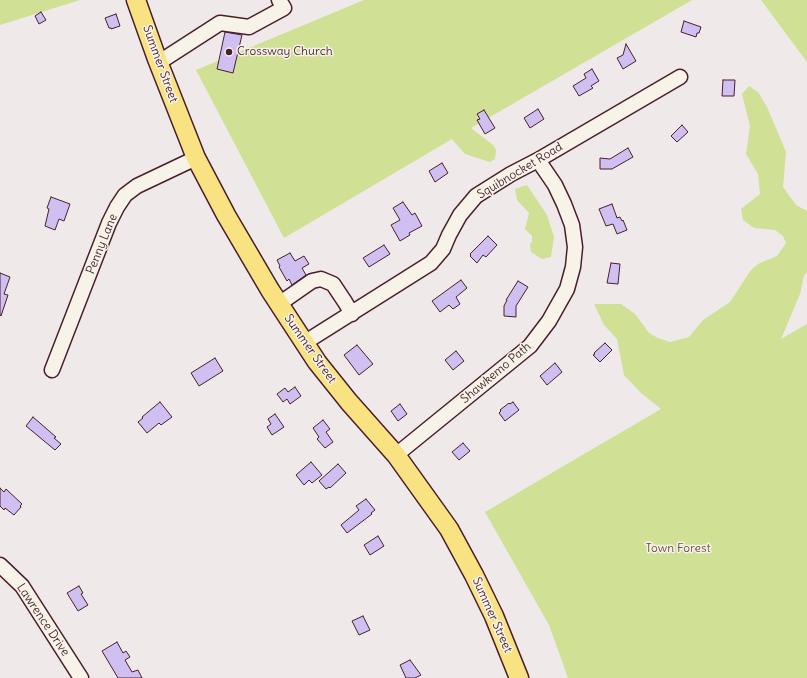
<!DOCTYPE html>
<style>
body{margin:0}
canvas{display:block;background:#efe9ea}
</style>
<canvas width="807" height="678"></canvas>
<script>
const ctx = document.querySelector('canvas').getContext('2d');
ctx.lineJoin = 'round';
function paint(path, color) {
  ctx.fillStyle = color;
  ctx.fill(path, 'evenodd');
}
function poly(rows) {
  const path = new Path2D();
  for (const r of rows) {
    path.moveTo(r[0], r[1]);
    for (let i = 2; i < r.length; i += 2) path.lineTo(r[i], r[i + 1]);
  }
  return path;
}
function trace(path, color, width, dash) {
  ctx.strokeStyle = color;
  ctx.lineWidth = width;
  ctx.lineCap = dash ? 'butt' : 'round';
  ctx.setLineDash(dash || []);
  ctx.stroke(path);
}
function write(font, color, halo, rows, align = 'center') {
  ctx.font = font + ' Delius,sans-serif';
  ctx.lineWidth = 3;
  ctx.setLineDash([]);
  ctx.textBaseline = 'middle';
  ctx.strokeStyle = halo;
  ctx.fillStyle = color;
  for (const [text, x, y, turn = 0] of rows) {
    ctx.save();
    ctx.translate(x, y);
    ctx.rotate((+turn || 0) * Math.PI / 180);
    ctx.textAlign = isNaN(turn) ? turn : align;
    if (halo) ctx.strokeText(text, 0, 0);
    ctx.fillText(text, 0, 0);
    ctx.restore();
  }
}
paint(poly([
 [0,0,80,0,0,25],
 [364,0,692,0,471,128,493,145,496,150,495,159,490,162,465,154,452,139,284,238,196,70],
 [761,0,807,0,807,62],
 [749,86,758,92,767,107,786,152,783,187,796,205,807,211,807,272,804,276,800,294,781,339,807,324,807,678,568,678,549,625,485,512,661,409,641,393,624,375,617,339,604,325,594,304,621,304,635,314,649,333,658,338,670,342,689,337,703,320,730,302,751,270,758,264,777,256,786,243,783,236,775,230,754,228,743,220,741,209,760,194,758,174,746,154,750,126,742,94],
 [527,185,547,215,554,237,551,257,542,259,531,252,530,244,532,242,532,236,525,229,529,213,517,200,515,189]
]), '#d0e094');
const building = poly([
 [41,12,46,20,39,24,35,16,41,12],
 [116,14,120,26,111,29,111,28,109,28,105,18,116,14],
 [684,21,701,27,699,33,697,33,696,37,681,32,684,21],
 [225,32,242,35,233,73,217,69,225,32],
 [626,44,636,61,623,69,617,58,623,55,626,44],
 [592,69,599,81,591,86,593,88,579,96,573,86,586,78,584,74,592,69],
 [723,80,735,80,734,96,722,96,723,80],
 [538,109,544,119,530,128,524,118,538,109],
 [484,110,495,128,485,134,477,120,480,119,477,114,484,110],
 [682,125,688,132,677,142,671,136,682,125],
 [628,148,633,157,612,169,600,169,600,158,610,159,628,148],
 [442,163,448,173,435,182,429,171,442,163],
 [51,197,70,204,64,221,59,219,55,230,45,226,49,209,47,208,51,197],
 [403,202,412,215,415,213,422,226,409,233,410,235,400,241,391,225,400,220,393,208,403,202],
 [612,204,617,218,620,217,622,221,623,220,627,230,617,234,613,224,606,226,599,209,612,204],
 [488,236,497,245,486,257,483,255,477,263,470,256,471,255,470,254,488,236],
 [384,245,390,254,369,267,363,258,384,245],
 [290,253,295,261,304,256,309,264,302,268,306,275,292,285,289,279,287,281,279,267,280,266,277,260,290,253],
 [611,263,620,264,618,284,607,283,611,263],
 [0,273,10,277,4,294,8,295,1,316,0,315,0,273],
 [461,280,467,288,456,297,460,304,453,309,449,305,440,312,432,301,461,280],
 [518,281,528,287,516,306,516,317,504,316,504,306,507,300,506,300,518,281],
 [605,343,612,350,600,362,593,355,595,354,594,353,605,343],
 [357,345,373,364,359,375,344,355,357,345],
 [456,351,464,361,453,370,445,360,456,351],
 [215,358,223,371,199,386,191,373,215,358],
 [555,363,562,372,547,385,540,376,555,363],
 [295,387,301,396,290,404,287,399,283,402,277,394,285,388,288,392,295,387],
 [160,402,172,417,161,425,159,423,147,433,138,422,143,418,142,417,160,402],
 [513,402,519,410,505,421,499,413,501,411,500,410,509,403,510,404,513,402],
 [400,404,407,414,398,421,391,411,400,404],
 [275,414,284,427,272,435,267,427,271,424,268,419,275,414],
 [33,417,56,437,54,438,61,444,55,450,26,426,33,417],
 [323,420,330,429,326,432,333,442,325,448,317,439,319,437,313,428,323,420],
 [463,443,470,451,459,460,452,452,463,443],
 [311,462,322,475,312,483,309,480,304,485,296,475,311,462],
 [338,464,346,473,330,488,329,487,326,489,319,481,338,464],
 [0,488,4,492,6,489,22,504,20,506,21,507,14,515,5,508,4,510,0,506,0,488],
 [366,499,375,510,371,513,372,514,347,533,341,525,359,510,356,506,366,499],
 [378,536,384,546,370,555,364,545,378,536],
 [79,586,83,593,81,594,88,605,78,611,67,593,79,586],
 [363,616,370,630,359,635,352,621,363,616],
 [117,642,123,653,126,651,130,657,125,660,132,672,138,670,142,678,118,678,102,651,117,642],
 [410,660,421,675,415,678,406,678,400,665,410,660]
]);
paint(building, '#d0bff1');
trace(building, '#4a1f2b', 1);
const minor = poly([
 [158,63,220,23,249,27,284,8,279,0],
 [279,304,312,281,321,279,333,284,345,302,352,314],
 [304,343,431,263,443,249,449,235,460,215,476,196,511,174,538,160,680,77],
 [52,370,109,223,117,207,125,195,137,186,196,158],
 [396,455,530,346,549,321,567,289,573,267,575,247,572,225,564,204,555,185,538,160],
 [0,565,22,586,81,678]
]);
const major = poly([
 [136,0,157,59,196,158,226,215,270,290,317,362,349,402,396,455,449,529,474,575,494,616,519,678]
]);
trace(minor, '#4a1f2b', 17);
trace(major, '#4a1f2b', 21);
trace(minor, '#f7f3e8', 14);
trace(major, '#f8e281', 18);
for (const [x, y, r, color] of [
 [229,52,4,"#4a1f2b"]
]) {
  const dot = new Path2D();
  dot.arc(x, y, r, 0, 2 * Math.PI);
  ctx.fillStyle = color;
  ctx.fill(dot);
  trace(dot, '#f7f3e8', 1.5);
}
write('12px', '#4a1f2b', '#f7f3e8', [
 ["Crossway Church",237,52]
], 'left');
write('12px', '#4a1f2b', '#f7f3e8', [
 ["Summer Street",160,64,70],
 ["Squibnocket Road",520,171,-31],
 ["Penny Lane",102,244,-68],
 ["Summer Street",310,349,55],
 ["Shawkemo Path",496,373,-40],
 ["Summer Street",492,615,66],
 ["Lawrence Drive",43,620,56]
]);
write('12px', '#6c4f45', '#f7f3e8', [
 ["Town Forest",678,549]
]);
</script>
